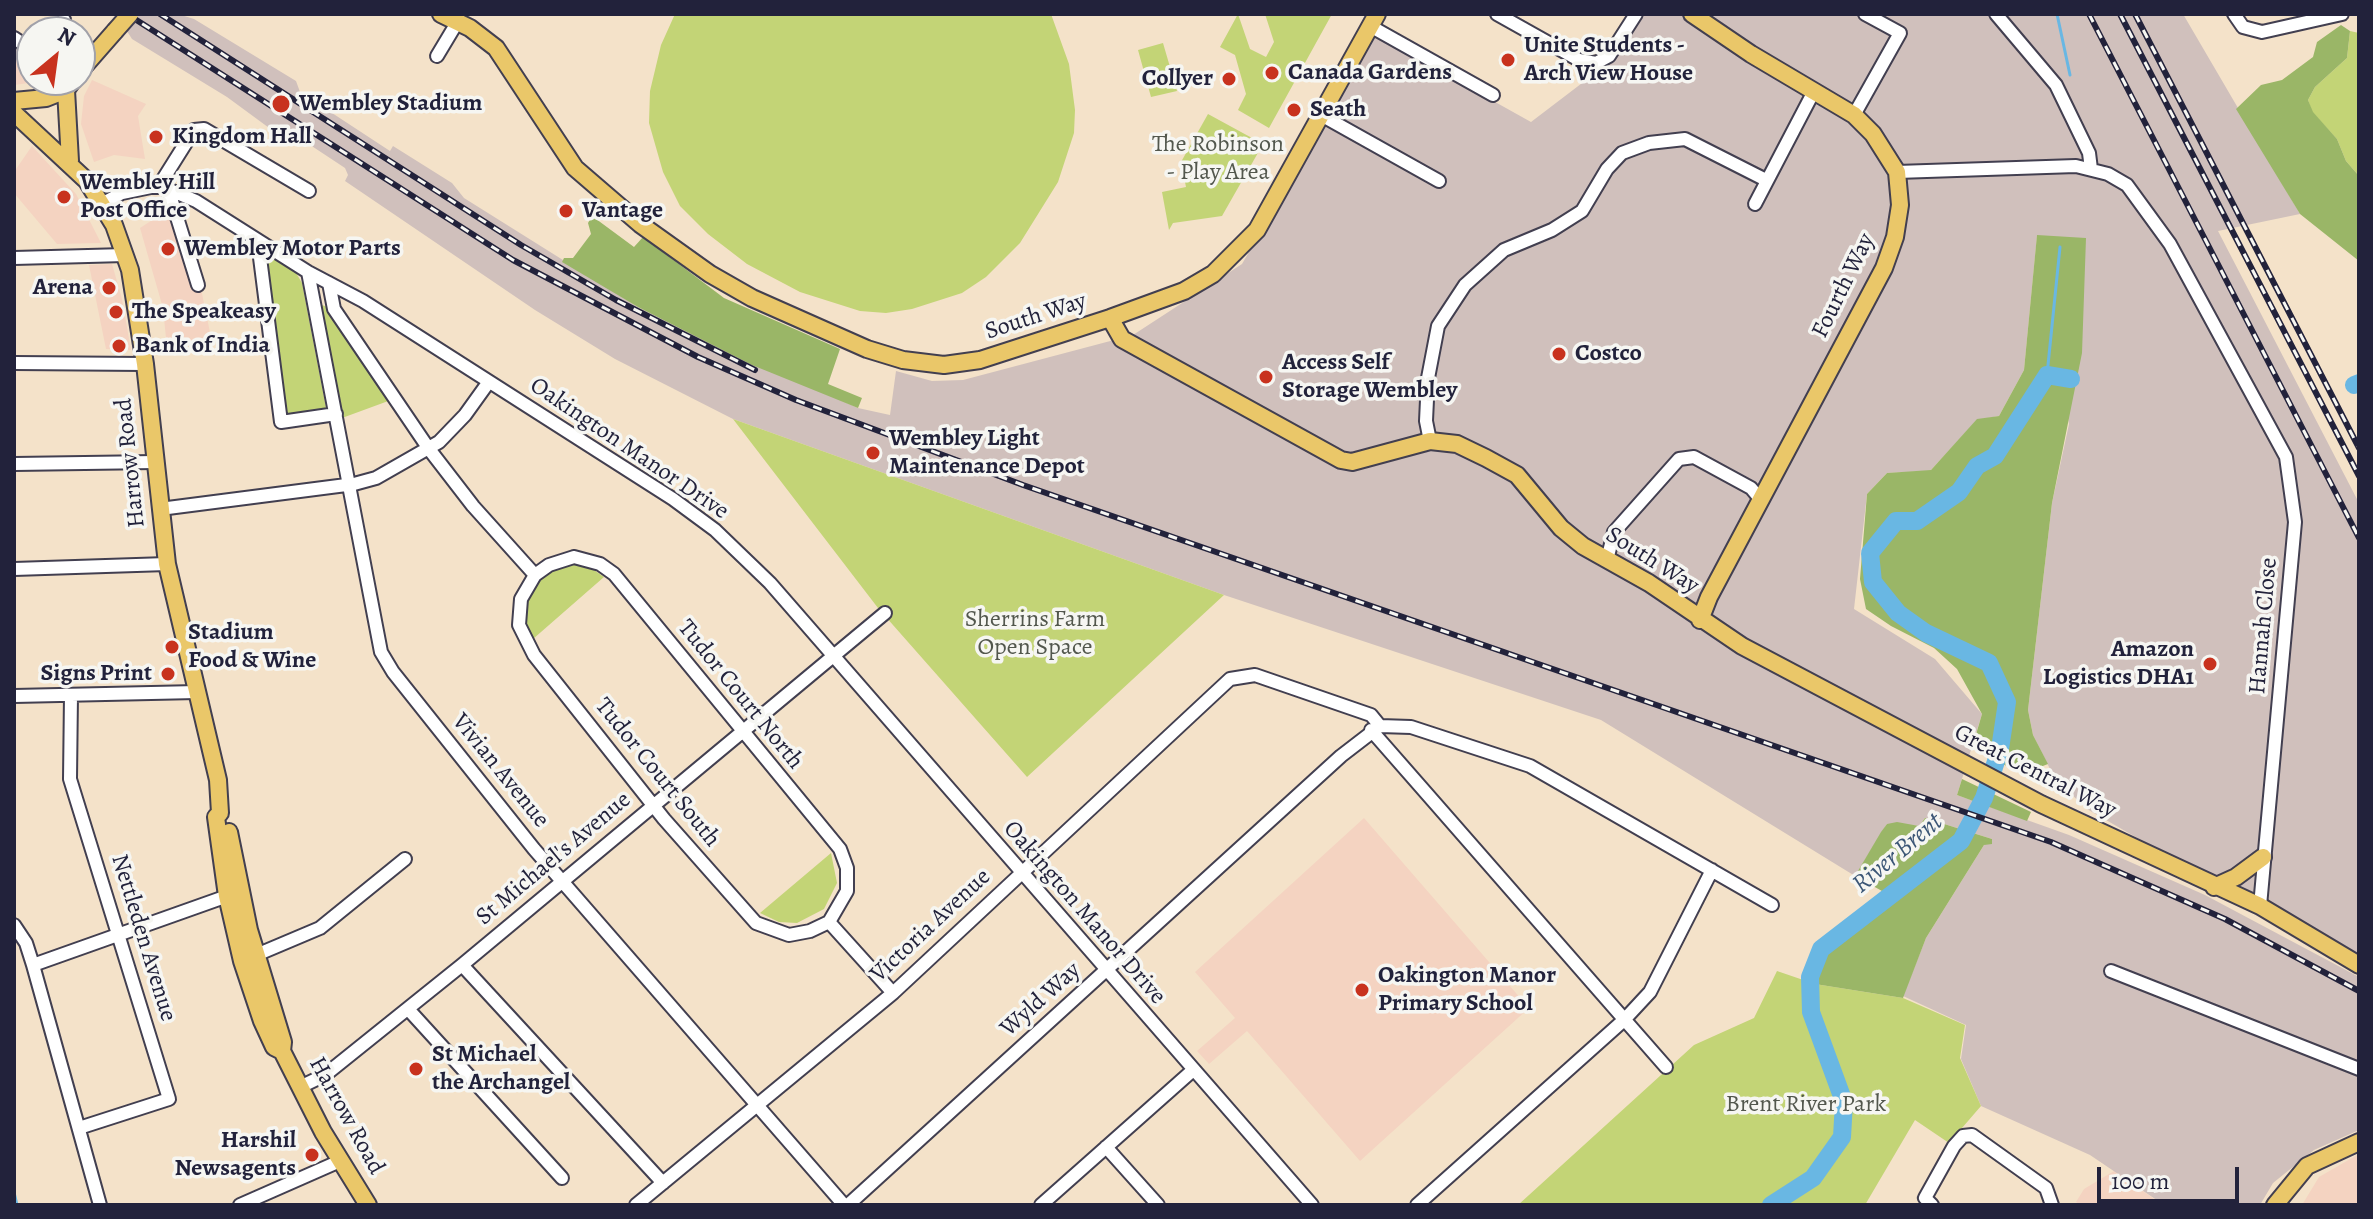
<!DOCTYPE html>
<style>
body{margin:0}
#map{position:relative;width:2373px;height:1219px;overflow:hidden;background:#f4e2c9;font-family:Alegreya,serif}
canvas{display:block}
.frame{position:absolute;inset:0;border:16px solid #22223b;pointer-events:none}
.north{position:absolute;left:16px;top:16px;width:80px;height:80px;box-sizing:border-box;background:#f6f6f2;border:2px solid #a1a1a9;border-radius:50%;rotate:29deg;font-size:22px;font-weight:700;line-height:32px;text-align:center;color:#22223b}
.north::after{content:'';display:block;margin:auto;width:28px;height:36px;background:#c8321e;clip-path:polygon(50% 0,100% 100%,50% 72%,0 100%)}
.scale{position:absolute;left:2097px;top:1167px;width:142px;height:36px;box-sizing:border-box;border:4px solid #22223b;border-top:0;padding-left:10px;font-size:24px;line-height:28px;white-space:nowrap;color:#22223b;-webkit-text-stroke:6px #f6f6f2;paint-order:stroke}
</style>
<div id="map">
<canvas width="2373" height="1219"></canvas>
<div class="frame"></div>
<div class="north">N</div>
<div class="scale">100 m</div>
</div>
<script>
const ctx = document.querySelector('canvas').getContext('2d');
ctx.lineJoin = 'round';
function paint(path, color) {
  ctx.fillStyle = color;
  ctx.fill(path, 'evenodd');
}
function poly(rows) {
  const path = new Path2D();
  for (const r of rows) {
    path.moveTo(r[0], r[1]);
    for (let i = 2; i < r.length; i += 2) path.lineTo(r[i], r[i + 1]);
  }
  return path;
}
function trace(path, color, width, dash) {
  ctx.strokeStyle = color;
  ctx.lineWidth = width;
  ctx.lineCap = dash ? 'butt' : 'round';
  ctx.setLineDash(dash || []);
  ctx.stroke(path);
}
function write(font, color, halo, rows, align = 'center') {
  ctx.font = font + ' Alegreya,serif';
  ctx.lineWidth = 7;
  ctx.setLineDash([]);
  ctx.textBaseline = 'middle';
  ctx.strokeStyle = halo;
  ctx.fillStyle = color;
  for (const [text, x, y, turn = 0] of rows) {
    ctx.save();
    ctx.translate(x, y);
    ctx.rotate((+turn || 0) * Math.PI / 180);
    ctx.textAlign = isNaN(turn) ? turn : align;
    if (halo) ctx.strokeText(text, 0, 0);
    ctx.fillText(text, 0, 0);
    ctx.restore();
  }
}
paint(poly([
 [14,43,32,54,32,80,52,80,14,85],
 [92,80,146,104,138,116,145,159,114,155,94,162,81,124,84,96],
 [32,146,76,194,101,243,57,244,14,193,14,172],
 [169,201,194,255,212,342,167,348,163,308,140,228,157,217],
 [112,264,122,299,131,350,106,349,89,265],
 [1364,818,1529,1008,1360,1161,1247,1031,1209,1064,1197,1051,1235,1018,1195,972],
 [2359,1154,2359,1205,2302,1205,2319,1177],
 [2114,1171,2163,1205,2081,1205,2076,1202,2084,1189]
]), '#f4d3c1');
paint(poly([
 [116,14,178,14,194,19,296,81,300,92,390,151,393,146,452,183,464,198,638,307,858,408,890,415,896,371,932,381,963,380,1133,335,1242,264,1375,35,1531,122,1611,61,1640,14,2183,14,2300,214,2218,231,2359,503,2359,966,2087,809,2055,779,2033,735,2028,710,2052,503,2069,424,2037,236,2024,370,1999,416,1977,420,1930,471,1887,473,1867,494,1854,609,1935,659,1982,714,1957,795,2069,835,2205,895,2359,977,2359,1130,2314,1150,2273,1183,2260,1205,2164,1205,2090,1155,1981,1106,1961,1059,1966,1025,1903,996,1926,938,1984,845,1992,839,1925,818,1919,826,1887,824,1855,876,1601,720,1224,595,733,419,615,359,535,310,345,181,348,175,345,168,286,129,276,133,227,97,132,39]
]), '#d0c0bc');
paint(poly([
 [675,14,1051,14,1069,64,1075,110,1074,133,1058,182,1020,243,986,277,962,293,912,309,886,313,860,311,800,292,747,264,708,234,680,206,663,172,649,123,650,91,661,45],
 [1238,14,1250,49,1266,57,1274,42,1265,14,1332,14,1269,128,1238,110,1246,94,1235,55,1220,47],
 [2350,31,2359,33,2359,176,2346,161,2337,139,2312,112,2308,100,2315,87,2347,58],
 [1163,43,1177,91,1151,97,1138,50],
 [1208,114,1263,144,1222,216,1173,223,1169,230,1162,192,1186,187,1181,162],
 [267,252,295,271,302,283,327,413,283,418,264,254],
 [322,305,327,307,391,400,342,418,318,309],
 [733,419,1224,595,1027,777,878,608],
 [573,564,591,568,604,577,533,639,526,625,525,604,535,582,554,568],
 [831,853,837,883,824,909,797,923,779,922,760,913],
 [1777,971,1815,984,1903,998,1965,1025,1960,1058,1981,1106,1949,1143,1915,1120,1865,1205,1518,1205,1694,1045,1754,1018]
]), '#c3d476');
paint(poly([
 [2341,25,2350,31,2347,58,2315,87,2308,100,2313,112,2337,139,2346,161,2359,176,2359,261,2300,214,2236,109,2261,85,2282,80,2313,57,2317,42],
 [592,216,634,247,643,237,724,298,840,349,828,384,862,398,858,408,752,365,638,307,562,262,564,258,573,258,591,234,588,223],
 [2037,235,2086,238,2082,353,2052,503,2028,710,2033,735,2048,764,2022,774,1972,748,1982,714,1957,669,1934,648,1891,626,1866,609,1860,579,1867,494,1887,473,1931,470,1977,419,1999,416,2024,370],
 [1962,779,2031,812,2027,821,1957,795],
 [1925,818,1992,839,1992,844,1984,845,1926,938,1903,998,1815,984,1825,950,1871,914,1882,891,1855,876,1881,832,1887,824,1897,822,1919,826]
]), '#9ab667');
trace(poly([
 [2057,14,2070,75],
 [2047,375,2060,247],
 [14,1192,17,1205]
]), '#69b7e3', 3);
trace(poly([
 [2354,385,2359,383],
 [1771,1205,1813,1178,1842,1137,1844,1102,1811,1012,1810,977,1821,949,1961,841,1984,798,2000,749,2007,702,1989,663,1926,633,1898,613,1873,582,1870,553,1896,521,1917,521,1959,492,1977,466,1995,456,2047,375,2071,379]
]), '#69b7e3', 18);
const minor = poly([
 [1497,14,1579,60,1596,63,1609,56,1636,14],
 [1996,14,2056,85,2089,153,2091,169],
 [2234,14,2243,27,2262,32,2342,14],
 [1370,26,1493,95],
 [53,32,64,20],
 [14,38,32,50],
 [437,56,458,21],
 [1321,115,1439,181],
 [1854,115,1900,33,1865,14],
 [1897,172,2076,166,2108,174,2127,185,2170,244,2286,457,2295,522,2260,906],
 [103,203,122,193,151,187,163,187,196,201,308,272,363,301,673,499,715,530,770,583,1312,1205],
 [1755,204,1813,93],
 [258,242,281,422,336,414],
 [14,258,125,255],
 [308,272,381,652,393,672,534,849,844,1205],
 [329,283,334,309,429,449,473,506,535,575],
 [198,285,171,198,162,181,194,130,204,129,309,191],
 [14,363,145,364],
 [1430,441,1426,421,1428,378,1438,326,1465,285,1504,250,1552,230,1582,211,1607,169,1622,153,1649,143,1685,139,1766,180],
 [14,464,155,462],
 [160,509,354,484,376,478,439,442,465,415,488,383],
 [574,557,600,564,614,574,840,849,847,868,847,891,829,922,810,931,789,935,756,923,664,819,534,655,519,625,521,599,535,575,549,565,574,557],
 [1607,560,1614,532,1679,459,1694,457,1751,488,1761,500],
 [14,569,167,564],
 [71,695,70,779,169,1099,79,1128],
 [14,696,197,692],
 [1371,730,1666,1067],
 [829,922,893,993],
 [14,925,26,943,33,965,100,1205],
 [249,958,320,928,405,859],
 [33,965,233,894],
 [462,965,663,1183],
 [2111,971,2359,1069],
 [408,1009,562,1178],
 [300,1087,325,1075,462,965,885,613],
 [1106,1147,1158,1205],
 [240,1205,340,1161],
 [636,1205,893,993,1230,679,1255,675,1371,715,1380,726],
 [848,1205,1341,756,1380,726,1411,727,1530,766,1772,905],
 [1041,1205,1192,1071],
 [1417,1205,1624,1020,1650,992,1712,870],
 [1932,1205,1925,1198,1954,1146,1963,1136,1972,1135,2046,1188,2052,1205]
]);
const major = poly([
 [441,14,470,28,496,48,575,168,640,224,710,274,752,298,867,349,903,360,944,365,980,360,1110,318,1184,291,1213,274,1257,230,1377,14],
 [1692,14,1751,54,1854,115,1873,134,1897,172,1900,205,1895,237,1884,268,1709,597,1700,620],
 [80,71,115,31],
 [14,101,46,98,66,90],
 [14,113,87,181,114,225,130,270,145,364,167,564,218,780,220,813,216,817,227,896,242,961,262,1021,274,1047,282,1051],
 [70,161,66,90,73,80],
 [1110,318,1122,339,1341,460,1352,462,1430,441,1457,444,1486,458,1517,475,1561,528,1583,546,1649,583,1742,646,2041,804,2260,906,2359,965],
 [229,832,249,930,283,1042,282,1051,323,1132,368,1205],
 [2214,887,2236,877,2263,857],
 [2275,1205,2307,1166,2359,1142]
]);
trace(minor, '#423f50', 16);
trace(major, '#423f50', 20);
trace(minor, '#fff', 12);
trace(major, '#eac769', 16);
const rail = poly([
 [127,14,513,260,698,357,796,400,1023,485,2051,842,2225,919,2359,991],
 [160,14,521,245,616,300,755,370],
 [2089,14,2359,538],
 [2120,14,2359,476],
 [2135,14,2359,448]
]);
trace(rail, '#22223b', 6);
trace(rail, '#f6f6f2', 3, [9]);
const majorBridge = poly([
 [115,31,130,14]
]);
trace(majorBridge, '#423f50', 20, []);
trace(majorBridge, '#eac769', 16);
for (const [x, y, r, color] of [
 [1508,60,8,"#c8321e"],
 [1272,73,8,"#c8321e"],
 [1229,79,8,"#c8321e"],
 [281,104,10,"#c8321e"],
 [1294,110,8,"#c8321e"],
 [156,137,8,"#c8321e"],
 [64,197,8,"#c8321e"],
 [566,211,8,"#c8321e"],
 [168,249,8,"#c8321e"],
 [109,288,8,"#c8321e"],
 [116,312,8,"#c8321e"],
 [119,346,8,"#c8321e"],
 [1559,354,8,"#c8321e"],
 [1266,377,8,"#c8321e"],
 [873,453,8,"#c8321e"],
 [172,647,8,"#c8321e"],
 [2210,664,8,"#c8321e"],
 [168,674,8,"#c8321e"],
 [1362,990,8,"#c8321e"],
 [416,1069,8,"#c8321e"],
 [312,1155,8,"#c8321e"]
]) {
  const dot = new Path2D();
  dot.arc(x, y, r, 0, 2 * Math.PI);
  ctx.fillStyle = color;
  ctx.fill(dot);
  trace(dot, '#f6f6f2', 3);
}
write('bold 24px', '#22223b', '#f6f6f2', [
 ["Unite Students -",1524,46],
 ["Arch View House",1524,74],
 ["Canada Gardens",1288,73],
 ["Collyer",1213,79,"right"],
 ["Wembley Stadium",299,104],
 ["Seath",1310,110],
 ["Kingdom Hall",172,137],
 ["Wembley Hill",80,183],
 ["Post Office",80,211],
 ["Vantage",582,211],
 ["Wembley Motor Parts",184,249],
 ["Arena",93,288,"right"],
 ["The Speakeasy",132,312],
 ["Bank of India",135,346],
 ["Costco",1575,354],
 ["Access Self",1282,363],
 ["Storage Wembley",1282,391],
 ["Wembley Light",889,439],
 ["Maintenance Depot",889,467],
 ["Stadium",188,633],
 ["Food & Wine",188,661],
 ["Amazon",2194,650,"right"],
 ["Logistics DHA1",2194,678,"right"],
 ["Signs Print",152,674,"right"],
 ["Oakington Manor",1378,976],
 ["Primary School",1378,1004],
 ["St Michael",432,1055],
 ["the Archangel",432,1083],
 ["Harshil",296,1141,"right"],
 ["Newsagents",296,1169,"right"]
], 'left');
write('24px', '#52574d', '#f6f6f2', [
 ["The Robinson",1218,145],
 ["- Play Area",1218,173],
 ["Sherrins Farm",1035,620],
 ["Open Space",1035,648],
 ["Brent River Park",1806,1105]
]);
write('24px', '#22223b', '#f6f6f2', [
 ["Fourth Way",1844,286,-64],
 ["South Way",1036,317,-18],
 ["Oakington Manor Drive",629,449,34],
 ["Harrow Road",131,463,-96],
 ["South Way",1652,561,32],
 ["Hannah Close",2264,626,-85],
 ["Tudor Court North",740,695,51],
 ["Vivian Avenue",500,771,51],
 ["Great Central Way",2035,772,27],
 ["Tudor Court South",657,773,51],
 ["St Michael's Avenue",554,859,-40],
 ["Oakington Manor Drive",1084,913,49],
 ["Victoria Avenue",931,926,-43],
 ["Nettleden Avenue",143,938,73],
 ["Wyld Way",1041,1000,-42],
 ["Harrow Road",346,1116,61]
]);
write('italic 26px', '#3b5676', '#f6f6f2', [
 ["River Brent",1898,854,-40]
]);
</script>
